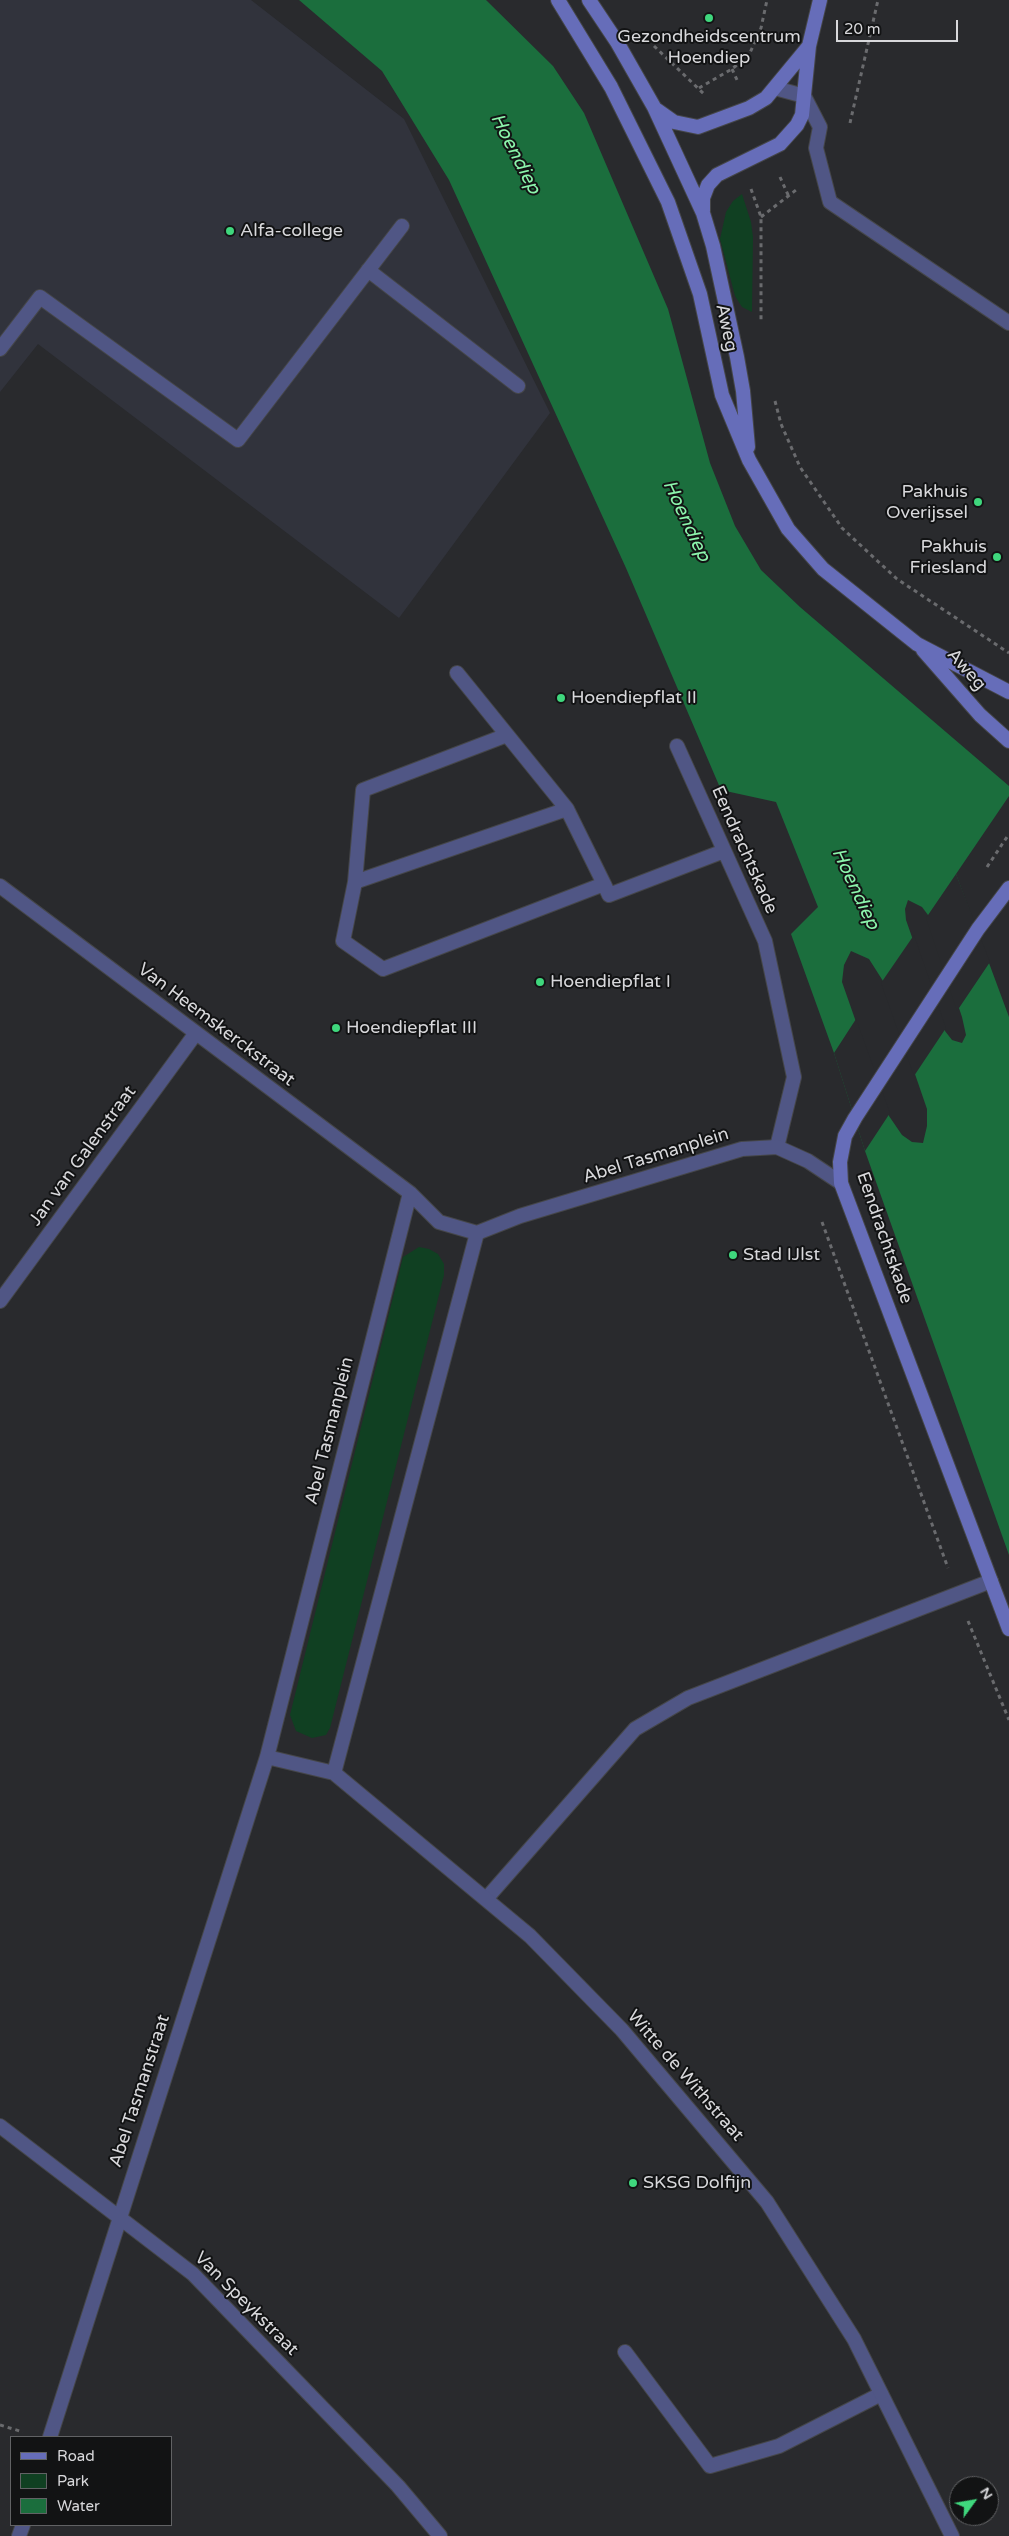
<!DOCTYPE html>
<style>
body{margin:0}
#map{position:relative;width:1009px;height:2536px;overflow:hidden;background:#292a2d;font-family:"Varela Round",sans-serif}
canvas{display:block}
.legend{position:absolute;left:10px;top:2436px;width:162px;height:90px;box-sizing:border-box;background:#121314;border:1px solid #616264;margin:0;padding:6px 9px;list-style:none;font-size:15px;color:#d8d8db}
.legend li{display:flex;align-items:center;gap:10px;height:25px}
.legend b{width:25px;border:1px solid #616264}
.north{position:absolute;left:949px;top:2476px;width:50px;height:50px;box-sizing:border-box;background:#121314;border:1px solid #616264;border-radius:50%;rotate:58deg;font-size:14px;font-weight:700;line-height:20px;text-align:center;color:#d8d8db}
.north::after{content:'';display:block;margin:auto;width:18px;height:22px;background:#3fd77d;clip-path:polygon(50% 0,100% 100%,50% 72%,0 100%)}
.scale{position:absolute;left:836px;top:20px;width:122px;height:22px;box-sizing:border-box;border:2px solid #d8d8db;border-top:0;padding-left:6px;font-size:15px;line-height:18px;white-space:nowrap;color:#d8d8db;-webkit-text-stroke:4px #121314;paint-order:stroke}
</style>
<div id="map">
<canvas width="1009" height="2536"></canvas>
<ul class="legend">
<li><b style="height:6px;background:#666db9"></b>Road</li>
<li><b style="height:14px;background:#104022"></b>Park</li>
<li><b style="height:14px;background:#1b6e3d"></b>Water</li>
</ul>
<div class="north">N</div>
<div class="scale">20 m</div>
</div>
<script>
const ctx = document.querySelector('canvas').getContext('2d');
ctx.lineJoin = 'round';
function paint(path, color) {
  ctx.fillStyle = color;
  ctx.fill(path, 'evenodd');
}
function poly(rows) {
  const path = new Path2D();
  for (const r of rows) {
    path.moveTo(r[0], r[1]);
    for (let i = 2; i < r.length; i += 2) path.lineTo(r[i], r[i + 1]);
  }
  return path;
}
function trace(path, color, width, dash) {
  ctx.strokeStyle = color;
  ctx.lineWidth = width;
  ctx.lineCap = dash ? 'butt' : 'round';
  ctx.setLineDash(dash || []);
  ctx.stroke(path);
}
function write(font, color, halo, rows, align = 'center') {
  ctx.font = font + ' "Varela Round",sans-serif';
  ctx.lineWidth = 4;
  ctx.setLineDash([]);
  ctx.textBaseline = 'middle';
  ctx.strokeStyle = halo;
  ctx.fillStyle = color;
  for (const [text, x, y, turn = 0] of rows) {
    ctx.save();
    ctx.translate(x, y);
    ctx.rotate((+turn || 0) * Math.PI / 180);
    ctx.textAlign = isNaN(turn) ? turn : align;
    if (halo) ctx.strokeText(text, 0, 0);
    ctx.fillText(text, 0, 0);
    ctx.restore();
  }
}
paint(poly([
 [0,0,251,0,404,119,550,413,399,618,38,344,0,392]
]), '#31333c');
paint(poly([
 [742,194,751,222,753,237,752,312,742,307,735,296,720,239,726,212,733,201],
 [419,1247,429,1249,438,1254,444,1264,444,1275,330,1728,326,1735,312,1738,296,1731,290,1715,403,1257]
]), '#104022');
paint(poly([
 [299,0,486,0,553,66,584,113,668,309,710,463,735,526,761,570,800,607,1009,786,1009,796,956,874,1009,1017,1009,1555,865,1151,834,1053,791,934,818,907,776,802,721,790,626,568,449,180,382,71],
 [908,900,922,907,928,915,962,1017,966,1035,962,1043,952,1040,945,1031,906,920,905,909],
 [851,951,869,959,883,981,927,1109,927,1126,923,1143,912,1142,902,1135,889,1116,842,982,844,965]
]), '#1b6e3d');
paint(poly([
 [956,874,990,962,957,1011,926,918],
 [914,935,946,1028,914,1076,881,983],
 [856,1019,890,1113,865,1151,834,1053]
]), '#292a2d');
const service = poly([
 [368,270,518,386],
 [0,349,40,297,238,440,402,226],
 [457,673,567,809],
 [677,746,765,941,794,1077,777,1147],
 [355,882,363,790,507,735],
 [604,884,383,969,343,941,355,882,567,809,604,884,609,895,724,851],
 [486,1899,635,1729,688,1698,991,1581],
 [625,2352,710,2466,779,2446,881,2394]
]);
const minor = poly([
 [775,88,804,96,820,127,816,148,830,202,1009,323],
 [0,886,410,1193,439,1222,477,1233],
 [0,1301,196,1033],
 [267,1757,334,1773,530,1936,622,2030,767,2202,854,2339,952,2536],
 [334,1773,477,1233,520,1216,742,1149,777,1147,808,1161,841,1183],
 [0,2126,193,2274,398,2486,440,2536],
 [50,2437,267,1757,410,1193],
 [19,2536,23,2525]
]);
const secondary = poly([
 [558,0,611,87,668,202,700,294,722,395,749,460,788,529,823,569,917,644,1009,692],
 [589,0,617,42,654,107,703,213,713,246,737,357,743,391,748,447],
 [657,110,674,122,698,127,749,108,766,98,809,46],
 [703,211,703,198,708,185,717,175,780,144,797,125,802,115,809,46,820,0],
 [923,650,980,715,1009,741],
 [1009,888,978,929,855,1118,845,1136,840,1162,841,1183,1009,1629]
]);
trace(service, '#454649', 16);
trace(minor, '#454649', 16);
trace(secondary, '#454649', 16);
trace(poly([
 [654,46,704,94],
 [732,69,738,82],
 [699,88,732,69,749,55,761,28,767,0],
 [850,123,878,0],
 [780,177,789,197],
 [751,189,761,217,761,323],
 [761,217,796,190],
 [775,401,781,424,800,467,842,528,897,579,1009,653],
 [987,867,1009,834],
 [822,1222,948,1568],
 [968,1621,1009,1720],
 [0,2425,23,2432]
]), '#6a6b6e', 3, [4, 4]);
trace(service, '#505685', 14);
trace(minor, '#505685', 14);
trace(secondary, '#666db9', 14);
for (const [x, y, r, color] of [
 [709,18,5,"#3fd77d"],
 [230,231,5,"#3fd77d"],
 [978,502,5,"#3fd77d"],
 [997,557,5,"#3fd77d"],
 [561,698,5,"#3fd77d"],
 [540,982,5,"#3fd77d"],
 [336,1028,5,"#3fd77d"],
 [733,1255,5,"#3fd77d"],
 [633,2183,5,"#3fd77d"]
]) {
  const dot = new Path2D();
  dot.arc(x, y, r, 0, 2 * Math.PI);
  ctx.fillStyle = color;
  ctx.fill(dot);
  trace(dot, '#121314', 2);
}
write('18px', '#d8d8db', '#121314', [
 ["Gezondheidscentrum",709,37,"center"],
 ["Hoendiep",709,58,"center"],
 ["Alfa-college",240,231],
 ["Pakhuis",968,492,"right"],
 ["Overijssel",968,513,"right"],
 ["Pakhuis",987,547,"right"],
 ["Friesland",987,568,"right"],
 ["Hoendiepflat II",571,698],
 ["Hoendiepflat I",550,982],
 ["Hoendiepflat III",346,1028],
 ["Stad IJlst",743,1255],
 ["SKSG Dolfijn",643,2183]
], 'left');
write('18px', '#d8d8db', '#121314', [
 ["Aweg",726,328,78],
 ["Aweg",966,670,49],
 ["Eendrachtskade",744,850,66],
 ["Van Heemskerckstraat",216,1025,37],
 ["Jan van Galenstraat",83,1156,-54],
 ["Abel Tasmanplein",656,1156,-17],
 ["Eendrachtskade",884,1238,71],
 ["Abel Tasmanplein",330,1431,-76],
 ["Witte de Withstraat",685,2076,49],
 ["Abel Tasmanstraat",140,2091,-72],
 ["Van Speykstraat",246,2304,45]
]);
write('italic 19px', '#8cf5ac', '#121314', [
 ["Hoendiep",515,154,63],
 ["Hoendiep",686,521,65],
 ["Hoendiep",855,889,65]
]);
</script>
